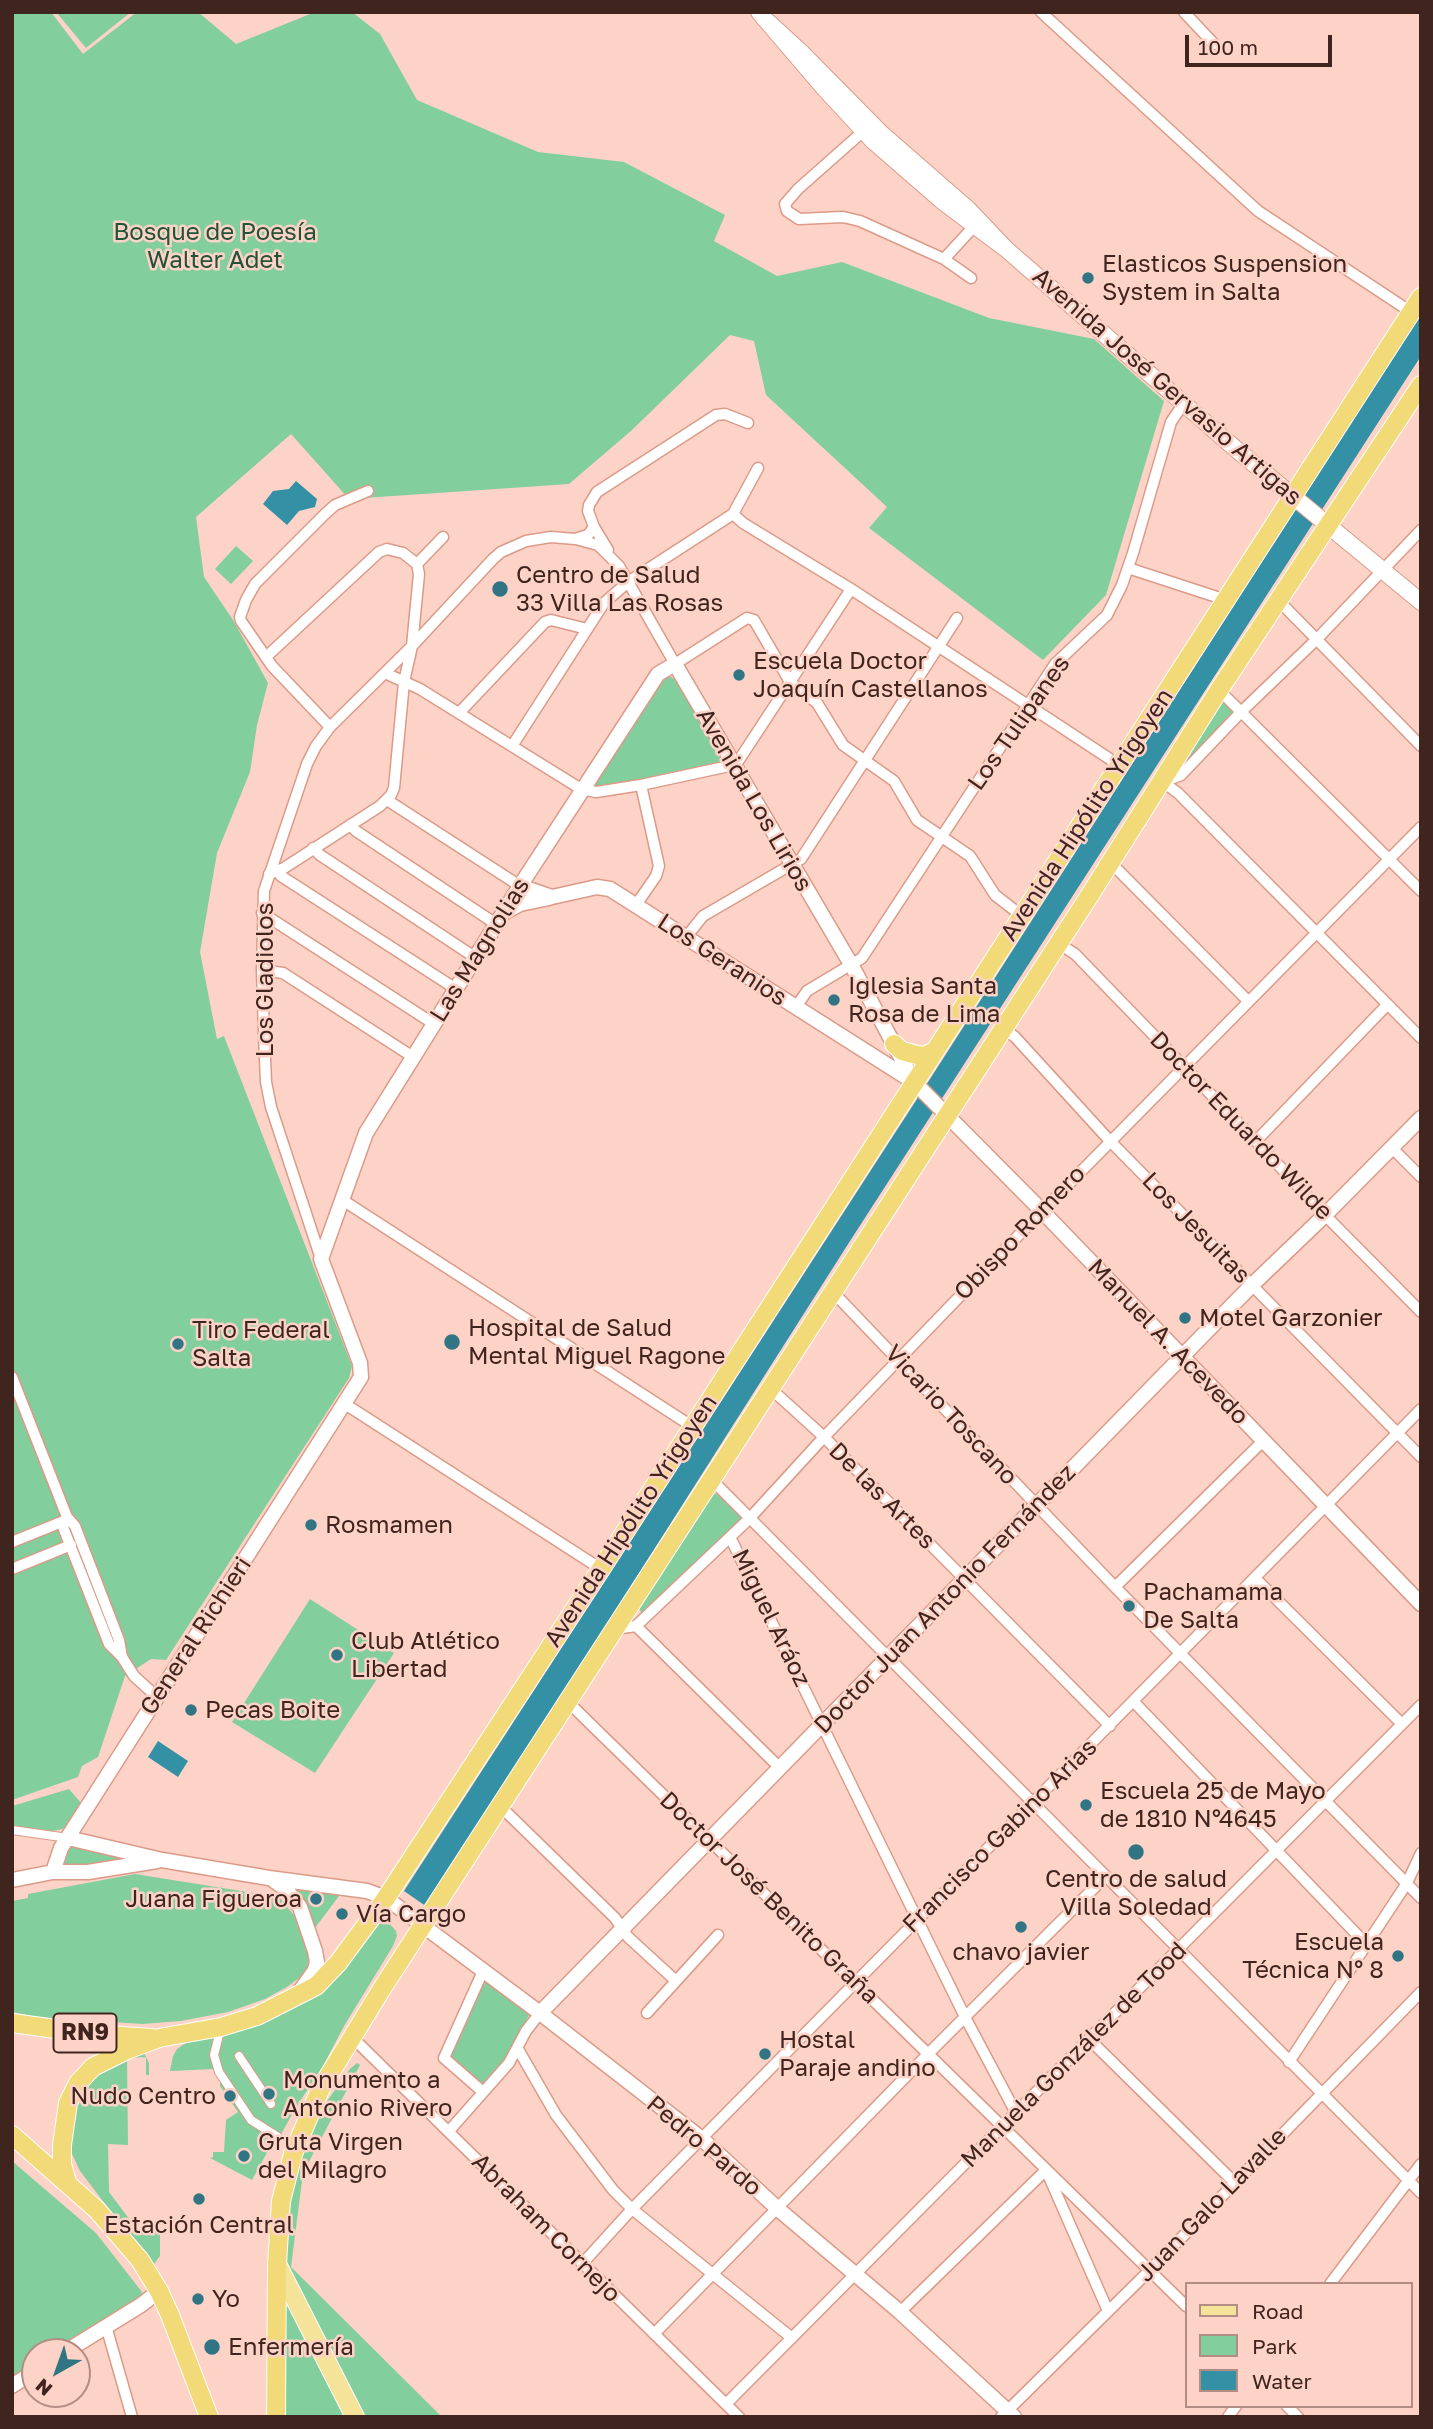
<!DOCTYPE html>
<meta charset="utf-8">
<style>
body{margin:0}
#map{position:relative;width:1433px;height:2429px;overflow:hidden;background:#fdd3c7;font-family:"Golos Text",sans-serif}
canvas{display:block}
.frame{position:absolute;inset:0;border:14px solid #40251e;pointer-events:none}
.legend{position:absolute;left:1185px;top:2282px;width:228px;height:126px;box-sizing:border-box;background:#fdd3c7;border:2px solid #b18d83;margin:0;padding:9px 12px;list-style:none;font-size:21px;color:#40251e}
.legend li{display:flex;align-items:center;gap:14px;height:35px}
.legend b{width:35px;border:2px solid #b18d83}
.north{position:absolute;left:21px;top:2338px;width:70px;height:70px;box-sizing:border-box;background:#fdd3c7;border:2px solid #b18d83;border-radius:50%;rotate:220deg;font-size:19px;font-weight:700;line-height:28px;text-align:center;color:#40251e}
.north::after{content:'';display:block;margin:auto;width:24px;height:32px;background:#317584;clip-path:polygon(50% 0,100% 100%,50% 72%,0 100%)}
.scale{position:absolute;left:1185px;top:35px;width:147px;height:32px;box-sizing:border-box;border:4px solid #40251e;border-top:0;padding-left:9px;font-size:21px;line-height:24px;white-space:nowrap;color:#40251e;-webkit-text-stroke:5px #fdd3c7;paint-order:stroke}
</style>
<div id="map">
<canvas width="1433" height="2429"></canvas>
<div class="frame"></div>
<ul class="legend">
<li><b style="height:9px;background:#f5e39a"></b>Road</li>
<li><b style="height:19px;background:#82ce9d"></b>Park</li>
<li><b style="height:19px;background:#3390a5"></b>Water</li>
</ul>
<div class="north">N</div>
<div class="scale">100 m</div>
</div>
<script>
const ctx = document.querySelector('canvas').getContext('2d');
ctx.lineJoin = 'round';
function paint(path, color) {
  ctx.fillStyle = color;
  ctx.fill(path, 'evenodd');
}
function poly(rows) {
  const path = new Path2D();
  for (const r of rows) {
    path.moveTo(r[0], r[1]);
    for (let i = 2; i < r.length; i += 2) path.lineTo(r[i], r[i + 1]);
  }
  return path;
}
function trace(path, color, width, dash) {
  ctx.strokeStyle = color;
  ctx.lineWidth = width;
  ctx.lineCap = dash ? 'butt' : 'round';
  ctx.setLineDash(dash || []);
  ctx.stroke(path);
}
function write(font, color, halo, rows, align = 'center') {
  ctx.font = font + ' "Golos Text",sans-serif';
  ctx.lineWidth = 5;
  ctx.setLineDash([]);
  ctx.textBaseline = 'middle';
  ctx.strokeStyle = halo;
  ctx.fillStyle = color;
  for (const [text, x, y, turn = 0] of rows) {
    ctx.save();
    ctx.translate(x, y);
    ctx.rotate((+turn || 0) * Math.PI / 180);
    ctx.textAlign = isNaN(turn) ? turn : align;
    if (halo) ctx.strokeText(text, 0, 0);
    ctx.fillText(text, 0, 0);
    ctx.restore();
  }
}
paint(poly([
 [12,12,51,12,83,54,137,12,198,12,236,44,315,12,352,12,380,34,417,100,538,152,624,162,725,215,714,241,777,276,842,262,989,318,1094,339,1164,401,1106,595,1043,660,869,528,887,507,766,395,754,341,730,335,632,430,569,484,349,499,291,434,196,517,204,577,233,620,268,683,257,725,250,772,217,853,200,952,217,1039,224,1036,352,1366,349,1378,166,1660,151,1659,125,1676,98,1757,82,1766,78,1777,12,1800],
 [56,12,131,12,86,48],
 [236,546,253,561,231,584,215,569],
 [664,677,671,677,679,682,724,760,722,763,595,789,590,786],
 [1219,699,1231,708,1235,714,1182,770,1171,775],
 [709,1493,717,1494,744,1519,646,1612,641,1612,639,1608],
 [310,1599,394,1653,315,1773,232,1722],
 [69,1789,82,1804,68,1825,63,1829,52,1831,12,1828,12,1806],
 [78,1844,132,1861,68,1868,63,1864,68,1845],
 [135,1874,279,1897,298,1920,309,1953,307,1972,287,1987,265,1999,228,2012,181,2021,142,2024,37,2017,12,2012,12,1901,28,1898,28,1894],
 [289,1885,342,1892,315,1928,302,1900],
 [381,1921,388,1922,396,1931,397,1936,393,1946,344,2026,323,2066,295,2109,274,2147,269,2149,252,2180,210,2158,213,2157,213,2152,224,2152,226,2120,238,2112,220,2086,220,2078,214,2069,170,2071,173,2056,177,2049,190,2040,256,2026,289,2011,309,1998,376,1924],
 [484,1980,529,2015,506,2060,481,2086,448,2057],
 [135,2050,144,2053,149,2063,149,2075,146,2075,146,2057,127,2058,128,2145,108,2144,109,2192,139,2232,157,2224,160,2227,160,2256,154,2264,151,2264,80,2171,67,2143,70,2108,79,2086,95,2069,121,2054],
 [357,2063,360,2065,303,2173,291,2267,442,2417,360,2417,337,2374,335,2355,288,2274,284,2254,284,2231,296,2167,320,2111,350,2069],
 [12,2161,96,2233,142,2292,141,2300,58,2352,35,2352,35,2367,12,2381],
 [282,2290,350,2417,281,2417]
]), '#82ce9d');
paint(poly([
 [1421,314,1421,356,850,1241,427,1907,404,1891,930,1079],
 [296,481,317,499,315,507,299,511,287,525,263,504,273,491,289,489],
 [158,1741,188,1761,178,1777,148,1757]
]), '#3390a5');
const pedestrian = poly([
 [12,1830,68,1838],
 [221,2027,214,2055,219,2072,251,2120,278,2137],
 [239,2056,271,2104]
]);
const minor = poly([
 [1041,12,1258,211,1411,312],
 [1184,12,1214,44],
 [868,127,798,189,785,204,787,211,799,219,843,217,860,221,944,259,971,278],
 [944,259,978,222],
 [733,514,743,523,851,589,1119,765],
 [576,539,598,545,619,566,675,664,747,618,754,620,790,682,817,703,843,745,894,781,917,820,970,856,995,895,1022,916],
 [608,550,594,527,588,511,589,505,597,492,716,415,725,414,748,423],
 [417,564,443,537],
 [1128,568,1226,600],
 [1279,601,1421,746],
 [266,657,379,552,387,549,403,553,417,564],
 [385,673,420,689,581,789,596,792,641,785,729,766,739,760,851,589],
 [1219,690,1421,891],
 [459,713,545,622,551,620,587,629],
 [330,727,272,666,241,621,240,617,246,600,255,584,326,513,335,505,368,491],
 [512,746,604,603,628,582,733,514,758,468],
 [1163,782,1178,793,1421,1038],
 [1163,782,1181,775,1242,711,1317,639,1421,530],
 [387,800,520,886],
 [350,825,356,831,496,924],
 [313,848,320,855,476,958],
 [1111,863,1248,1001],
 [278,872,281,876,456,989],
 [269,874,284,868,380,806,391,795,394,788,404,682,412,646,419,574,417,564],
 [636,905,656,876,659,866,641,785],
 [262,913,434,1024],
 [687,936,703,916,801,859,957,618],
 [1058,943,1075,954,1256,1141,1325,1215,1421,1312],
 [262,970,283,973,413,1057],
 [796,1007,807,991,862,958,1055,664,1107,615,1122,585,1133,553,1171,422,1184,403],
 [1003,1028,1015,1037,1110,1141,1421,1457],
 [1256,1141,1387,1005],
 [1392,1148,1421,1177],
 [341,1199,693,1427],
 [321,1259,271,1107,266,1082,264,1034,262,970,264,891,307,764,316,746,330,727,412,646,493,559,501,552,526,541,551,537,575,539,588,535,594,527],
 [833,1292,1115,1587,1421,1898],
 [12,1377,67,1517],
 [770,1388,824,1437,1110,1726],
 [345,1404,601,1569],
 [712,1480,1421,2193],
 [730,1537,965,2017,1016,2113],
 [12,1542,64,1521],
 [12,1569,71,1545],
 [1255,1578,1402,1724],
 [1115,1587,1263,1441],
 [636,1626,780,1768],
 [615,1629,636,1626,749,1519,824,1437,1042,1211,1421,827],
 [122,1657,119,1640,75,1526,67,1517,63,1527,109,1644,122,1657,134,1676,157,1697],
 [568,1702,1186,2306],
 [1134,1702,1367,1945],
 [501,1807,615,1918,628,1937,676,1981],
 [647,2013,718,1935],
 [353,2038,739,2417],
 [1090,2040,1234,2182],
 [518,2049,556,2115,613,2190,632,2209,792,2338],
 [1289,2062,1407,1883,1421,1853],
 [483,2092,444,2058,483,1971],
 [449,2131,509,2063,526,2031,540,2013],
 [582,2264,632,2209,1421,1409],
 [1330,2284,1421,2164],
 [900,2312,1046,2170,1108,2311],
 [106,2326,132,2417],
 [654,2334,928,2054,1106,1876],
 [726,2404,1421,1705],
 [1287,2406,1298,2417],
 [1001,2417,1150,2270,1421,1992],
 [1228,2417,1236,2406]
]);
const tertiary = poly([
 [520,886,552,897,597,887,610,889,914,1082,1042,1211,1421,1604],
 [505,912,520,904,549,898],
 [68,1838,162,1860,269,1878,367,1891,386,1898,540,2013,702,2139,778,2209,900,2312,1014,2417],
 [53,1872,61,1848,361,1377,360,1363,321,1259,366,1133,520,886,658,674,675,664,852,966,914,1082],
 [12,1880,53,1872,88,1872,157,1861],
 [273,1880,286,1889,300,1907,315,1951,317,1962,315,1970,298,1994],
 [540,2013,1252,1285,1325,1215,1421,1118],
 [65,2352,141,2305,159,2291],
 [12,2386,35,2371]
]);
const secondary = poly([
 [759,12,823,87,873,141,942,201,1006,249,968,209,882,134,803,54,768,22],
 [1006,249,1237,450,1421,602]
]);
const primary = poly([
 [277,2264,355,2417]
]);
const trunk = poly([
 [894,1044,902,1051,917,1055,924,1056,933,1052],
 [12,2023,93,2034,152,2038],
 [12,2135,97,2210,140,2260,159,2291,170,2315,209,2417],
 [67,2182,62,2164,62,2145,68,2103,78,2083,93,2067,127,2050,159,2038,221,2027,257,2016,316,1986,338,1963,386,1898,601,1569,1421,297],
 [276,2417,277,2264,281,2201,293,2154,320,2090,381,1990,1088,898,1219,690,1421,385]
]);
trace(pedestrian, '#dc9a88', 10);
trace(minor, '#dc9a88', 13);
trace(tertiary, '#dc9a88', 17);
trace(secondary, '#dc9a88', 18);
trace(primary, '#fff', 20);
trace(trunk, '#fff', 20);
trace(pedestrian, '#fff', 8);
trace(minor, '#fff', 10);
trace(tertiary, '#fff', 14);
trace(secondary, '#fff', 16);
trace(primary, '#f5e39a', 18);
trace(trunk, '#f2da78', 18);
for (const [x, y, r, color] of [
 [1088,278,7,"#317584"],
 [500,589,9,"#317584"],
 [739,675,7,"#317584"],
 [834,1000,7,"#317584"],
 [1185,1318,7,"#317584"],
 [452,1342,9,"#317584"],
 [178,1344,7,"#317584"],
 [311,1525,7,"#317584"],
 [1129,1606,7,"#317584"],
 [337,1655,7,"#317584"],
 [191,1710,7,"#317584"],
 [1086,1805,7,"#317584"],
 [1136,1852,9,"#317584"],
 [316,1899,7,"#317584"],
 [342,1914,7,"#317584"],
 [1021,1927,7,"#317584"],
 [1398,1956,7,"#317584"],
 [765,2054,7,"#317584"],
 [269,2094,7,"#317584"],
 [230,2096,7,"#317584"],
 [244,2156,7,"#317584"],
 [199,2199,7,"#317584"],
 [198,2299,7,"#317584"],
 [212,2347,9,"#317584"]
]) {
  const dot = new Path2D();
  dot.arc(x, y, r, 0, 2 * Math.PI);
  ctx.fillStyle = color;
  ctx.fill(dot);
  trace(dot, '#fdd3c7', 2.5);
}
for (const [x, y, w] of [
 [85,2033,63]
]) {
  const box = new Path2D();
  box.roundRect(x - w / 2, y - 19.5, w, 39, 5);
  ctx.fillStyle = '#fdd3c7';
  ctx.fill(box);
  trace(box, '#40251e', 2);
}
write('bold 23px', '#40251e', null, [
 ["RN9",85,2033]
]);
write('24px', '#225336', '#fdd3c7', [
 ["Bosque de Poesía",215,232],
 ["Walter Adet",215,260]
]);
write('24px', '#40251e', '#fdd3c7', [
 ["Elasticos Suspension",1102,264],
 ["System in Salta",1102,292],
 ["Centro de Salud",516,575],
 ["33 Villa Las Rosas",516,603],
 ["Escuela Doctor",753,661],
 ["Joaquín Castellanos",753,689],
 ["Iglesia Santa",848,986],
 ["Rosa de Lima",848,1014],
 ["Motel Garzonier",1199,1318],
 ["Hospital de Salud",468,1328],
 ["Mental Miguel Ragone",468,1356],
 ["Tiro Federal",192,1330],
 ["Salta",192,1358],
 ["Rosmamen",325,1525],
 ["Pachamama",1143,1592],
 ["De Salta",1143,1620],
 ["Club Atlético",351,1641],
 ["Libertad",351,1669],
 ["Pecas Boite",205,1710],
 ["Escuela 25 de Mayo",1100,1791],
 ["de 1810 N°4645",1100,1819],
 ["Centro de salud",1136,1879,"center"],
 ["Villa Soledad",1136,1907,"center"],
 ["Juana Figueroa",302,1899,"right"],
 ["Vía Cargo",356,1914],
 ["Escuela",1384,1942,"right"],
 ["Técnica N° 8",1384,1970,"right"],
 ["chavo javier",1021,1952,"center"],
 ["Hostal",779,2040],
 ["Paraje andino",779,2068],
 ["Monumento a",283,2080],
 ["Antonio Rivero",283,2108],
 ["Nudo Centro",216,2096,"right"],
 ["Gruta Virgen",258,2142],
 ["del Milagro",258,2170],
 ["Estación Central",199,2225,"center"],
 ["Yo",212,2299],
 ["Enfermería",228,2347]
], 'left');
write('24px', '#40251e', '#fdd3c7', [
 ["Avenida José Gervasio Artigas",1167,387,41],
 ["Los Tulipanes",1019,723,-55],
 ["Avenida Los Lirios",754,800,60],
 ["Avenida Hipólito Yrigoyen",1087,815,-57],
 ["Las Magnolias",480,950,-58],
 ["Los Geranios",722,960,33],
 ["Los Gladiolos",265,980,-90],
 ["Doctor Eduardo Wilde",1241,1126,46],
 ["Los Jesuitas",1196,1228,46],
 ["Obispo Romero",1020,1233,-46],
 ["Manuel A. Acevedo",1168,1342,46],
 ["Vicario Toscano",951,1415,47],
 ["De las Artes",882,1496,45],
 ["Avenida Hipólito Yrigoyen",631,1521,-57],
 ["Doctor Juan Antonio Fernández",945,1599,-46],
 ["Miguel Aráoz",771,1618,64],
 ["General Richieri",196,1636,-57],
 ["Francisco Gabino Arias",1000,1836,-45],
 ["Doctor José Benito Graña",769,1898,44],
 ["Manuela González de Tood",1074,2055,-45],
 ["Pedro Pardo",704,2146,40],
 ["Juan Galo Lavalle",1212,2205,-46],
 ["Abraham Cornejo",546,2228,45]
]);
</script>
